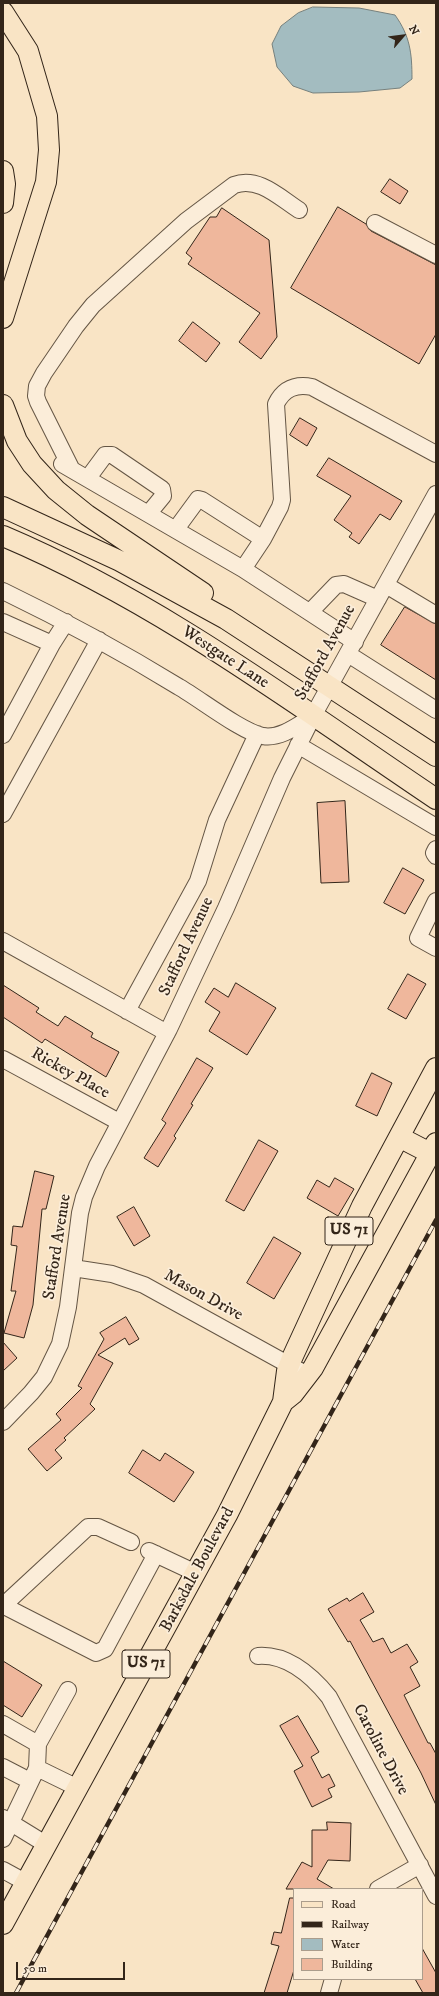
<!DOCTYPE html>
<html>
<head>
<meta charset="utf-8">
<style>
	body { margin:0 }
	#map { position:relative; width:439px; height:1996px; overflow:hidden; background:#f9e4c5; font-family:"IM FELL DW Pica",serif }
	canvas { display:block }
	.frame { position:absolute; inset:0; border:4px solid #332519; pointer-events:none }
	.legend { position:absolute; left:293px; top:1888px; width:130px; height:92px; box-sizing:border-box; background:#fbedd9; border:1px solid #ab9d8c; margin:0; padding:5px 7px; list-style:none; font-size:12px; color:#332519 }
	.legend li { display:flex; align-items:center; gap:8px; height:20px }
	.legend b { width:20px; border:1px solid #ab9d8c }
	.north { position:absolute; left:383px; top:16px; width:40px; height:40px; -webkit-text-stroke:3px #fbedd9; paint-order:stroke; rotate:62deg; font-size:11px; font-weight:700; line-height:16px; text-align:center; color:#332519 }
	.north::after { content:''; display:block; margin:auto; width:14px; height:18px; background:#332519; clip-path:polygon(50% 0,100% 100%,50% 72%,0 100%) }
	.scale { position:absolute; left:16px; top:1962px; width:109px; height:18px; box-sizing:border-box; border:2px solid #332519; border-top:0; padding-left:5px; font-size:12px; line-height:14px; white-space:nowrap; color:#332519; -webkit-text-stroke:3px #fbedd9; paint-order:stroke }
</style>
</head>
<body>
<div id="map">
<canvas width="439" height="1996"></canvas>
<div class="frame"></div>
<ul class="legend">
<li><b style="height:5px;background:#f9e4c5"></b>Road</li>
<li><b style="height:5px;background:#332519"></b>Railway</li>
<li><b style="height:11px;background:#a3bcc0"></b>Water</li>
<li><b style="height:11px;background:#efb79c"></b>Building</li>
</ul>
<div class="north">N</div>
<div class="scale">50 m</div>
</div>
<script>
const context = document.querySelector('canvas').getContext('2d');
context.lineJoin = 'round';
function paint(path, color) {
  context.fillStyle = color;
  context.fill(path, 'evenodd');
}
function strokePath(path, color, width, dash) {
  context.strokeStyle = color;
  context.lineWidth = width;
  context.lineCap = dash ? 'butt' : 'round';
  context.setLineDash(dash || []);
  context.stroke(path);
}
function label(font, color, halo, rows, align = 'center') {
  context.font = font + ' "IM FELL DW Pica",serif';
  context.lineWidth = 3.5;
  context.setLineDash([]);
  context.textBaseline = 'middle';
  context.strokeStyle = halo;
  context.fillStyle = color;
  for (const [text, x, y, turn = 0] of rows) {
    context.save();
    context.translate(x, y);
    context.rotate((+turn || 0) * Math.PI / 180);
    context.textAlign = isNaN(turn) ? turn : align;
    if (halo) context.strokeText(text, 0, 0);
    context.fillText(text, 0, 0);
    context.restore();
  }
}
const water = new Path2D(`
	M313,7L359,8L395,15C410,36 412,53 412,79L400,88L359,92L313,93L293,86L277,67L272,44L281,26L298,13Z`);
paint(water, '#a3bcc0');
strokePath(water, '#76807d', 1);
const building = new Path2D(`
	M390,179L408,191L400,204L381,192Z
	M338,207L366,224L371,231L436,265V334L419,364L291,288Z
	M222,208L269,240L277,337L261,359L239,342L260,313L188,264L192,258L186,253L210,217H216Z
	M193,322L220,343L206,362L179,341Z
	M300,418L317,428L307,446L290,435Z
	M329,458L402,501L390,520L380,514L359,544L349,537L352,533L334,520L351,496L317,476Z
	M405,607L436,624V680L381,645Z
	M345,801L349,882L321,883L317,803Z
	M403,868L424,880L405,914L384,903Z
	M408,974L426,984L406,1019L388,1009Z
	M236,983L276,1008L247,1055L209,1031L220,1012L205,1002L214,988L228,997Z
	M3,985L39,1008L36,1012L58,1026L65,1016L93,1033L91,1037L119,1052L106,1077L45,1039L42,1043L3,1017Z
	M197,1058L213,1068L191,1104L193,1105L174,1136L176,1138L158,1167L144,1158L166,1123L162,1120Z
	M372,1073L392,1083L377,1116L356,1106Z
	M259,1140L278,1151L244,1211L226,1201Z
	M35,1171L54,1176L46,1209H42L33,1305L24,1338L4,1333L16,1291H11L17,1246L11,1245L13,1226L22,1227Z
	M335,1178L354,1189L338,1216L307,1198L317,1180L329,1187Z
	M134,1207L150,1236L134,1246L117,1217Z
	M274,1237L301,1253L274,1299L247,1283Z
	M126,1317L139,1339L129,1345L125,1338L98,1355L113,1363L90,1404L95,1409L64,1438L66,1440L55,1450L62,1458L47,1471L28,1449L61,1420L56,1414L82,1388L78,1386L104,1339L100,1333Z
	M3,1342L17,1358L3,1371Z
	M143,1450L160,1461L165,1453L194,1472L174,1502L129,1473Z
	M363,1593L374,1612L360,1620L373,1642L383,1638L391,1653L407,1644L418,1662L410,1667L420,1686L404,1695L428,1743H430L436,1754V1805L421,1773L350,1641L348,1642L328,1609L347,1598L349,1601Z
	M3,1661L42,1685L22,1717L3,1705Z
	M298,1716L319,1752L311,1757L322,1778L329,1774L335,1786L328,1789L332,1797L312,1807L294,1771L303,1766L280,1726Z
	M327,1822L351,1823L350,1861L328,1860L317,1879L334,1889H286L302,1862L312,1867V1830H327Z
	M290,1898H294V1970L287,1993H264L279,1946L271,1944L274,1932L281,1933Z
	M422,1948L436,1973V1993H423L415,1979H422Z`);
paint(building, '#efb79c');
strokePath(building, '#332519', 1);
const minor = new Path2D(`
	M375,223L436,255
	M62,464L243,569L355,642
	M71,468L38,402L36,396L37,386L44,373L76,326L93,305L186,221L234,185C258,176 279,197 299,210
	M88,478L105,455H112L162,489L163,496L149,513
	M176,529L198,499L202,500L263,539L243,569
	M263,539L280,507L282,500L276,404C284,388 296,384 312,387L436,454
	M386,585L436,615
	M3,591C63,620 122,652 179,687C200,699 242,732 263,736C281,739 298,725 313,716
	M310,612L336,585L344,584L378,599
	M3,622L52,644L66,622
	M348,654L436,710
	M3,735L52,644
	M298,745L436,827
	M3,814L99,640
	M436,849L434,853L436,856
	M436,901L418,938L436,948
	M3,941L167,1033
	M127,1011L198,881L217,820L257,734
	M3,1059L119,1122
	M73,1268L112,1274L144,1285L300,1371
	M3,1422L31,1393L44,1377L60,1344L68,1307L80,1213L84,1197L97,1166L169,1029L226,908L282,778L313,716L436,494
	M131,1542L98,1527H88L6,1603L8,1608L96,1653L105,1649L156,1554
	M149,1551L196,1573
	M258,1656C287,1654 312,1676 329,1697L436,1896
	M3,1724L38,1744
	M3,1767L30,1781
	M37,1768L78,1788
	M3,1818L47,1845
	M3,1839L37,1768L38,1744L68,1690
	M3,1870L25,1882
	M378,1889L420,1865
	M329,1993L333,1979`);
const major = new Path2D(`
	M3,12L28,51L47,116L49,150L46,182L3,318
	M3,171L5,184L3,203
	M3,405L17,441L32,464L56,490L87,515L203,593
	M3,507L120,561L226,619L436,756
	M3,536C159,602 296,705 436,799
	M399,1137L430,1153
	M283,1402L293,1394L313,1368L436,1143
	M3,1924L227,1515L283,1402L287,1371L292,1358L362,1206L436,1068`);
strokePath(minor, '#645544', 18);
strokePath(major, '#332519', 22);
strokePath(minor, '#fbedd9', 16);
strokePath(major, '#f9e4c5', 20);
const rail = new Path2D(`
	M16,1993L436,1220`);
strokePath(rail, '#332519', 4.5);
strokePath(rail, '#fbedd9', 3, [9]);
for (const [x, y, w] of [
	[349,1231,48],
	[146,1664,48]
]) {
  const box = new Path2D();
  box.roundRect(x - w / 2, y - 14, w, 28, 3);
  context.fillStyle = '#fbedd9';
  context.fill(box);
  strokePath(box, '#332519', 1);
}
label('bold 16px', '#332519', null, [
	["US 71",349,1231],
	["US 71",146,1664]
]);
label('17px', '#332519', '#fbedd9', [
	["Stafford Avenue",326,653,-61],
	["Westgate Lane",225,658,33],
	["Stafford Avenue",187,947,-65],
	["Rickey Place",70,1074,29],
	["Stafford Avenue",58,1247,-81],
	["Mason Drive",203,1296,29],
	["Barksdale Boulevard",198,1570,-62],
	["Caroline Drive",380,1750,62]
]);
</script>
</body>
</html>
